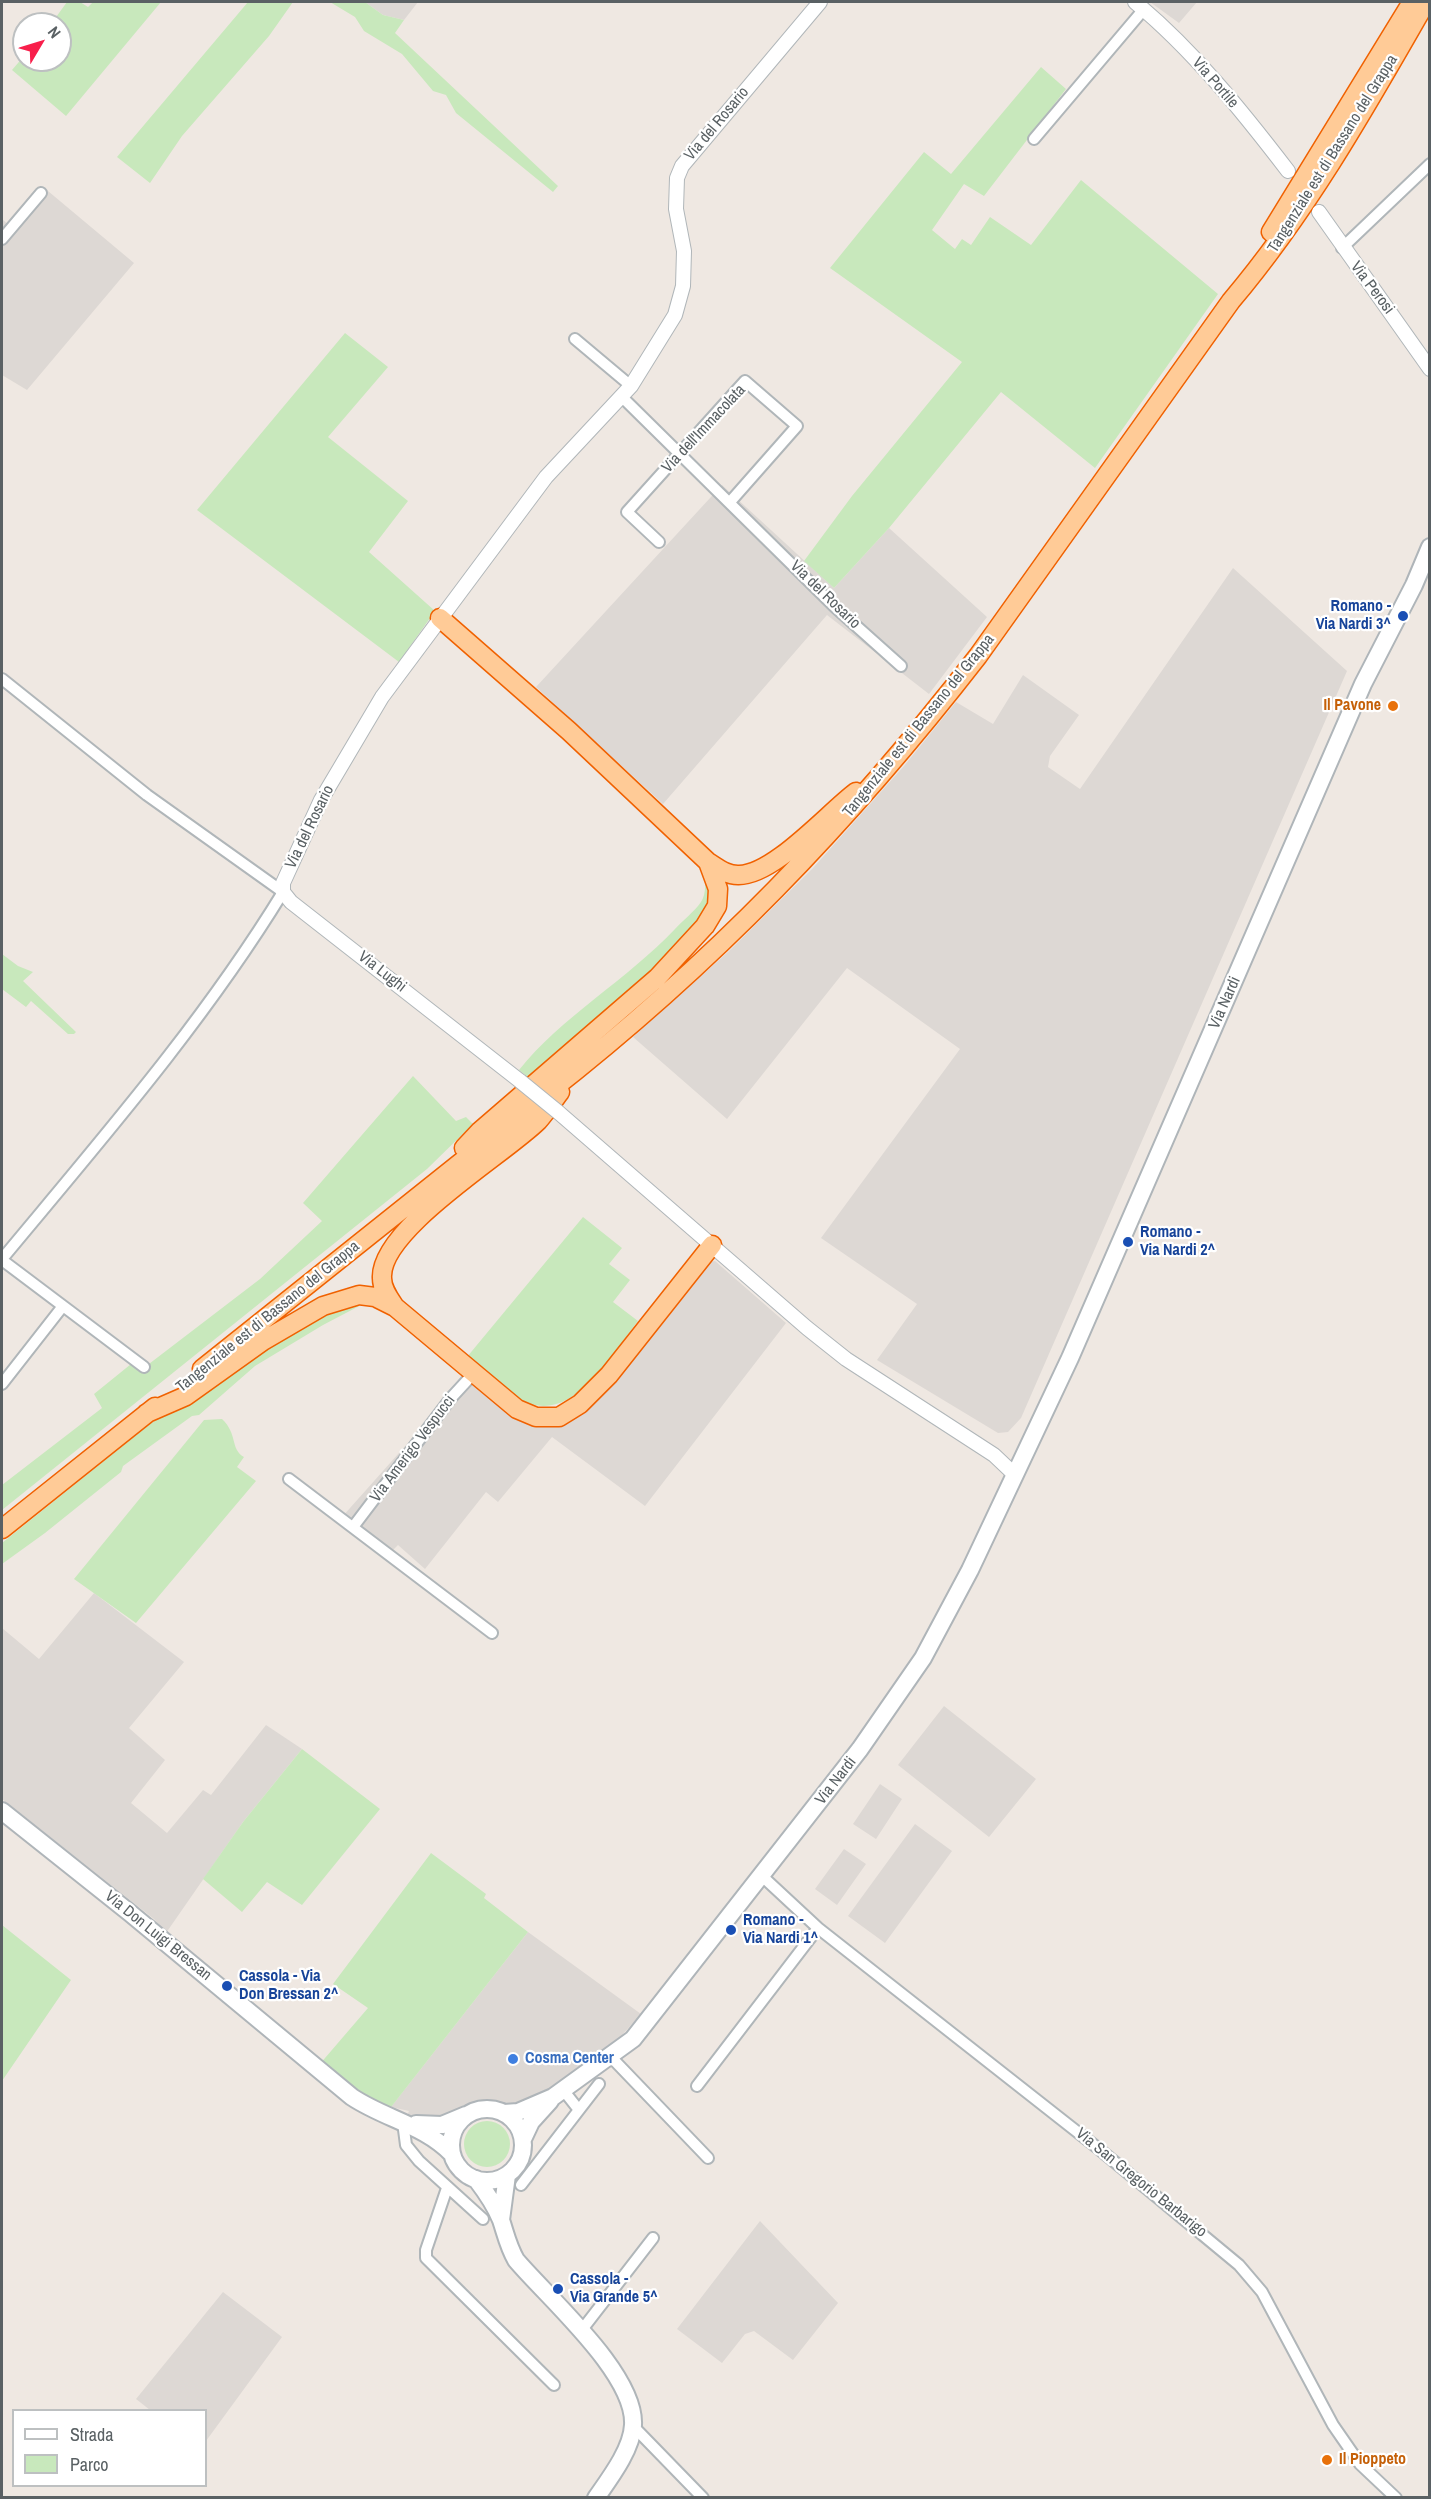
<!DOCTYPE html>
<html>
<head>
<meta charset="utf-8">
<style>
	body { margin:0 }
	#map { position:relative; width:1431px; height:2499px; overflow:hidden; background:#efe8e2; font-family:"Archivo Narrow",sans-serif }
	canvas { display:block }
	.frame { position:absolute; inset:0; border:3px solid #5a6164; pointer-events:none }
	.legend { position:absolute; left:12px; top:2409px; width:195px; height:78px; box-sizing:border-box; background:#fff; border:2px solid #bdc0c1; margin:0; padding:8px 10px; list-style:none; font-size:18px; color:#5a6164 }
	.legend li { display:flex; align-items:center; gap:12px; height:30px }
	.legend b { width:30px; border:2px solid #bdc0c1 }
	.north { position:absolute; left:12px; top:12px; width:60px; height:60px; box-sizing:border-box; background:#fff; border:2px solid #bdc0c1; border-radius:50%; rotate:52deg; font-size:16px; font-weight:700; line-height:24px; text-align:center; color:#5a6164 }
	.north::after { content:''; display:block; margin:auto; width:21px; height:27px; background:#f81f4b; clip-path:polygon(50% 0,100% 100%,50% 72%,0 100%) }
</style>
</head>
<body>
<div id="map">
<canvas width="1431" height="2499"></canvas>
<div class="frame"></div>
<ul class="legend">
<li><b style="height:8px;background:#fff"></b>Strada</li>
<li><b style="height:16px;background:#c8e8bc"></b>Parco</li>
</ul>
<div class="north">N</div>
</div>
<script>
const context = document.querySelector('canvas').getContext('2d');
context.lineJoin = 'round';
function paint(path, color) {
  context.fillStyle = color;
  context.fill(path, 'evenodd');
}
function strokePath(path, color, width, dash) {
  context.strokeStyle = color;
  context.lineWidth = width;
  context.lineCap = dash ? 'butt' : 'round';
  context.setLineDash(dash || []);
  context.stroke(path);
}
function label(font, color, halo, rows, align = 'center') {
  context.font = font + ' "Archivo Narrow",sans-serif';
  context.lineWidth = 4.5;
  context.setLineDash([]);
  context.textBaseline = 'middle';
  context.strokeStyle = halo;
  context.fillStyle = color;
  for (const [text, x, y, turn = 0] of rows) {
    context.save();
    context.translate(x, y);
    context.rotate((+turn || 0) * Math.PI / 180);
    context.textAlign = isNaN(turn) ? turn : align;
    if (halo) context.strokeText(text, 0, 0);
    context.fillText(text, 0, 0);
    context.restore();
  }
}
paint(new Path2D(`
	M365,2H418L404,20L383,15Z
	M1150,2H1197L1179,23Z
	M42,186L134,263L27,390L2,375V219L9,225Z
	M722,485L834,588L889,528L987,617L929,694L827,615L663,804L536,687Z
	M1233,568L1347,671L1021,1418L1008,1432L998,1433L877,1360L917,1304L821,1238L960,1049L847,968L727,1119L633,1037L728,952L813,868L904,766L956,702L993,724L1023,675L1079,715L1050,756L1048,767L1080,789Z
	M715,1261L786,1323L645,1506L552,1437L498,1502L486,1492L425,1569L398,1545L391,1552L342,1517L415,1435L466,1370L501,1400L558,1418L709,1262Z
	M94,1593L184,1662L129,1728L165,1760L131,1803L167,1833L203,1790L211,1795L266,1725L302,1749L243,1822L166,1933L154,1919L2,1799V1628L39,1659Z
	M944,1706L1036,1779L989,1837L898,1765Z
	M880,1784L902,1799L876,1839L853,1824Z
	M915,1824L952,1851L885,1943L848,1916Z
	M844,1849L866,1864L837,1905L815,1889Z
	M528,1932L641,2014L613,2045L551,2089L515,2105L483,2102L468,2104L439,2118L422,2119L407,2116L409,2111L391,2107Z
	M760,2221L838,2303L793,2360L754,2331L745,2334L722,2363L677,2329Z
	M223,2292L282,2337L206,2441V2410H150L136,2399Z`), '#ddd8d4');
paint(new Path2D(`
	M67,2H80L88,7L93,2H161L66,116L12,70L24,56V60H60V24H51Z
	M248,2H293L269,36L182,136L150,183L117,157Z
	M330,2H365L383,15L404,20L395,33L558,186L553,192L456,113L446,95L433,91L402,54L364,31L355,17Z
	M1041,67L1066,89L984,196L964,184L932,230L955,249L962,239L971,245L990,217L1031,245L1081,180L1218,294L1095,468L1001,392L889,528L834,588L804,561L852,496L962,362L830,268L924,152L951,174Z
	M345,333L388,367L328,437L408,501L369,552L435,611L399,662L197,510Z
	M711,870L707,912L656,971L530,1079L519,1070C560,1018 628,979 675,929C683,920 694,912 701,902C707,893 705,881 704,871Z
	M2,954L18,966L33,972L23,981L76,1032L74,1034H68L31,1001L26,1007L2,989Z
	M413,1076L456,1121L466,1117L473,1124L427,1169L2,1510V1485L102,1408L94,1394L136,1360L145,1367L260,1279L322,1221L303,1203Z
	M583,1217L622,1248L609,1264L630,1280L613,1302L638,1321C611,1355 572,1427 521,1400C501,1390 484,1371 467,1357Z
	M343,1300L365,1303L323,1325L255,1366L199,1415L192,1416L123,1466L121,1472L45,1533L2,1564V1543L150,1424Z
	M222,1419C238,1434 230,1449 244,1457L237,1467L256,1481L136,1623L74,1579L204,1420Z
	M302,1749L380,1809L302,1905L267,1882L242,1912L203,1879L243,1822Z
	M431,1853L486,1894L484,1898L528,1932L388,2111L371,2104L319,2065L368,2008L333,1984Z
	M2,1925L71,1980L2,2081Z
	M464 2144a23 23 0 1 1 46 0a23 23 0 1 1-46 0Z`), '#c8e8bc');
const minor = new Path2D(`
	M1034,139L1144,9
	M2,239L41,193
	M1342,248L1430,164
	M575,339L631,386
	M622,397L835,607L901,666
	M659,542L627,512L745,381L797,426L730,502
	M2,679L147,795L283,892C203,1023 100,1141 2,1259
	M2,1260L144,1367
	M2,1384L63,1306
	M289,1479L492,1633
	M353,1527L451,1398L474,1373
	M762,1876L818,1928L1099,2149L1239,2265L1262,2292L1333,2425L1360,2464L1396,2498
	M611,2057L708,2158
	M697,2086L818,1928
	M564,2091L579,2110
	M403,2122L406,2145L419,2161L483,2219
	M521,2185L599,2084
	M447,2188L426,2250V2258L554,2385
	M581,2331L653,2238
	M633,2426L703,2498`);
const tertiary = new Path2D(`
	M1135,2C1193,50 1242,111 1288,171
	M1319,212L1430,369
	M520,1081L291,902L283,892V883L321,800L382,697L546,477L631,386L675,315L683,286L684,251L676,209L677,178L682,166L820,2
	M558,1112L807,1328L846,1359L994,1455L1014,1474`);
const secondary = new Path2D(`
	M2,1811L130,1913L352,2097C385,2119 424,2125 452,2154
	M451 2145a36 36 0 1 1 72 0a36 36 0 1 1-72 0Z
	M504,2113L518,2112L553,2097L633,2039L860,1749L923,1658L970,1570L1070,1358L1363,684L1414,585L1430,547
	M416,2124L442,2125L466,2115
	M523,2139L531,2122L550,2101
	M476,2179C486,2192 495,2205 501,2220C506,2235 508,2246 516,2260C548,2298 636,2374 633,2425C632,2449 610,2478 596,2498
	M501,2220L507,2175`);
const trunk = new Path2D(`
	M1271,232L1412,2
	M440,618L569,731L708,862C718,868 726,875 738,875C773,876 828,813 856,792
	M545,1095C712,965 849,822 978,656L1231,301C1308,210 1367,105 1426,2
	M464,1148L480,1131L657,978L705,926L717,906L718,889L708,862
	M395,1307C389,1298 382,1289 382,1278C379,1229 505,1154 538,1121C546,1112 553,1101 560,1092
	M202,1369L534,1104
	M147,1413L186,1396L263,1341L323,1306L359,1295L375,1297L395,1307L517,1409L536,1417H559L580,1404L609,1375L712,1245
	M2,1529L155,1407`);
strokePath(minor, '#b0b6b9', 14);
strokePath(tertiary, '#b0b6b9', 16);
strokePath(secondary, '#afb5b9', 20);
strokePath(trunk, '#f06100', 21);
strokePath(minor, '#fff', 10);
strokePath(tertiary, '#fff', 14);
strokePath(secondary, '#fff', 16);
strokePath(trunk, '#ffcb97', 18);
const tertiaryBridge = new Path2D(`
	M520,1081L558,1112`);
strokePath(tertiaryBridge, '#b0b6b9', 16, []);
strokePath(tertiaryBridge, '#fff', 14);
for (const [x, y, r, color] of [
	[1403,616,6,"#1a4fb4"],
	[1393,706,6,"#e8710a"],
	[1128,1242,6,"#1a4fb4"],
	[731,1930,6,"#1a4fb4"],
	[227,1986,6,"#1a4fb4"],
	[513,2059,6,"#3f7fe0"],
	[558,2289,6,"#1a4fb4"],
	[1327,2460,6,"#e8710a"]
]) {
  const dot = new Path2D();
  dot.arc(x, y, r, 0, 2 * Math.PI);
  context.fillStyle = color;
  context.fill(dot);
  strokePath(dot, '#fff', 2);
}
label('16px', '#5a6164', '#fff', [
	["Via Portile",1215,83,49],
	["Via del Rosario",717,124,-50],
	["Tangenziale est di Bassano del Grappa",1333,154,-58],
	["Via Perosi",1372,288,53],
	["Via dell'Immacolata",704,429,-47],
	["Via del Rosario",825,595,44],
	["Tangenziale est di Bassano del Grappa",919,726,-51],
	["Via del Rosario",310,827,-64],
	["Via Lughi",382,972,38],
	["Via Nardi",1225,1003,-66],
	["Tangenziale est di Bassano del Grappa",268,1317,-39],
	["Via Amerigo Vespucci",413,1449,-53],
	["Via Nardi",836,1781,-52],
	["Via Don Luigi Bressan",158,1936,39],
	["Via San Gregorio Barbarigo",1141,2183,39]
]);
label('bold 16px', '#164399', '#fff', [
	["Romano -",1391,607,"right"],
	["Via Nardi 3^",1391,625,"right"],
	["Romano -",1140,1233],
	["Via Nardi 2^",1140,1251],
	["Romano -",743,1921],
	["Via Nardi 1^",743,1939],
	["Cassola - Via",239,1977],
	["Don Bressan 2^",239,1995],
	["Cassola -",570,2280],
	["Via Grande 5^",570,2298]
], 'left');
label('bold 16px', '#c56008', '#fff', [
	["Il Pavone",1381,706],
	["Il Pioppeto",1339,2460,"left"]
], 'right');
label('bold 16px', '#366cbe', '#fff', [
	["Cosma Center",525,2059]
], 'left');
</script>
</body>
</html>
